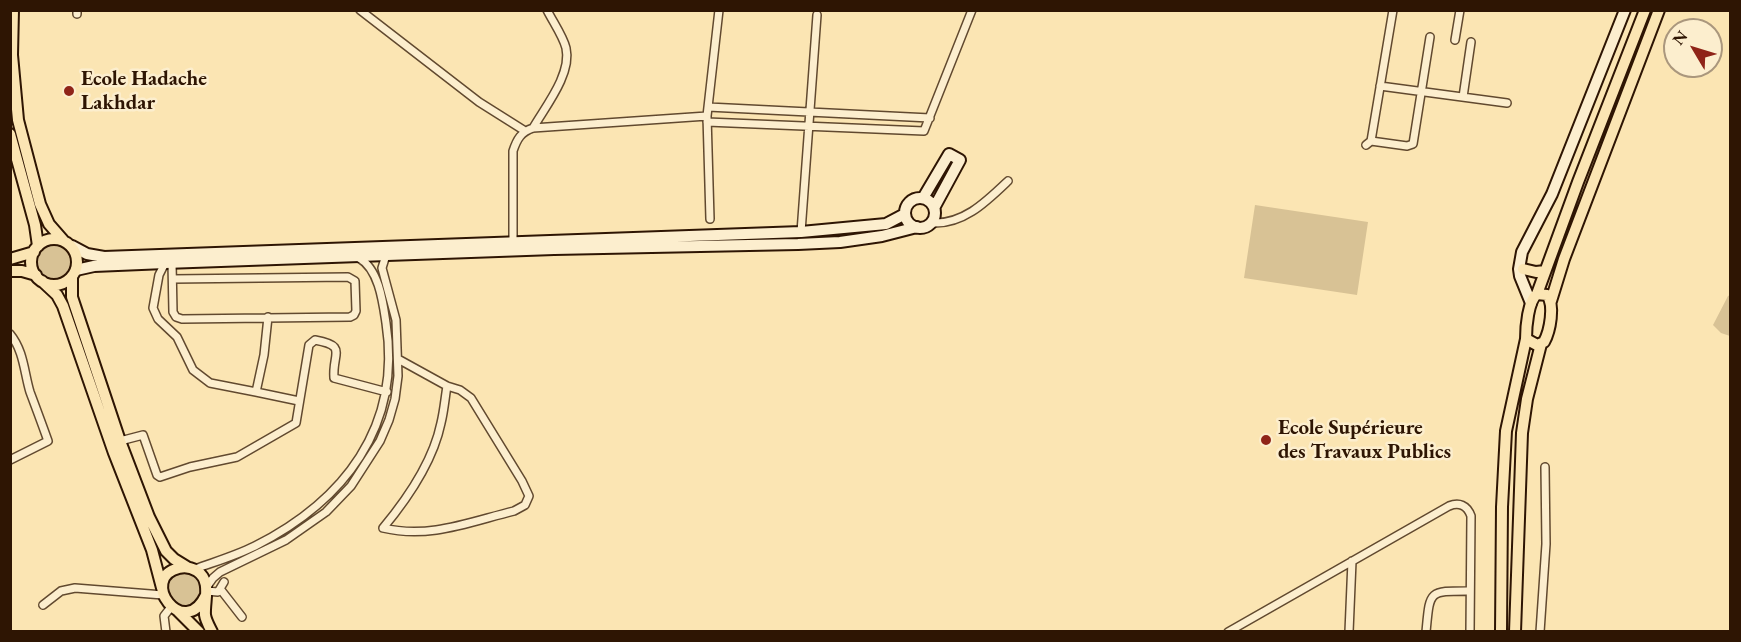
<!DOCTYPE html>
<html>
<head>
<meta charset="utf-8">
<style>
	body { margin:0 }
	#map { position:relative; width:1741px; height:642px; overflow:hidden; background:#fbe5b3; font-family:"EB Garamond",serif }
	canvas { display:block }
	.frame { position:absolute; inset:0; border:12px solid #2e1503; pointer-events:none }
	.north { position:absolute; left:1663px; top:18px; width:60px; height:60px; box-sizing:border-box; background:#fceece; border:2px solid #aa977d; border-radius:50%; rotate:308deg; font-size:16px; font-weight:700; line-height:24px; text-align:center; color:#2e1503 }
	.north::after { content:''; display:block; margin:auto; width:21px; height:27px; background:#8f2418; clip-path:polygon(50% 0,100% 100%,50% 72%,0 100%) }
</style>
</head>
<body>
<div id="map">
<canvas width="1741" height="642"></canvas>
<div class="frame"></div>
<div class="north">N</div>
</div>
<script>
const context = document.querySelector('canvas').getContext('2d');
context.lineJoin = 'round';
function paint(path, color) {
  context.fillStyle = color;
  context.fill(path, 'evenodd');
}
function strokePath(path, color, width, dash) {
  context.strokeStyle = color;
  context.lineWidth = width;
  context.lineCap = dash ? 'butt' : 'round';
  context.setLineDash(dash || []);
  context.stroke(path);
}
function label(font, color, halo, rows, align = 'center') {
  context.font = font + ' "EB Garamond",serif';
  context.lineWidth = 5;
  context.setLineDash([]);
  context.textBaseline = 'middle';
  context.strokeStyle = halo;
  context.fillStyle = color;
  for (const [text, x, y, turn = 0] of rows) {
    context.save();
    context.translate(x, y);
    context.rotate((+turn || 0) * Math.PI / 180);
    context.textAlign = isNaN(turn) ? turn : align;
    if (halo) context.strokeText(text, 0, 0);
    context.fillText(text, 0, 0);
    context.restore();
  }
}
paint(new Path2D(`
	M1255,205L1368,222L1357,295L1244,278Z
	M37 262a18 18 0 1 1 36 0a18 18 0 1 1-36 0Z
	M1730,295V336L1721,333L1713,325L1728,296Z
	M167 589a17 17 0 1 1 34 0a17 17 0 1 1-34 0Z`), '#d8c295');
const street = new Path2D(`
	M360,10L479,102L525,131
	M77,14V10
	M1455,40L1460,10
	M1380,86L1507,103
	M1463,97L1471,42
	M708,107L930,118
	M707,122L924,131L972,10
	M533,128C545,107 572,74 566,48C563,36 553,22 547,10
	M1371,141L1407,146L1413,144L1430,37
	M1366,145L1371,141L1393,10
	M710,219L707,116L719,10
	M931,223C963,225 986,202 1008,181
	M801,232L817,15
	M513,242V151C517,139 521,132 533,128L707,116
	M165,263L159,275L153,308L158,319L177,337L193,370L210,383L256,392
	M172,263L173,312L176,317L182,319L350,317L354,315L356,311L355,281L348,277L173,279
	M268,317L264,355L256,392L299,401
	M10,334C24,351 24,372 30,392C36,408 42,424 48,441L10,460
	M398,359L447,386L460,390L471,398L522,481L529,496L525,505L514,511C469,522 430,539 383,528C408,498 433,462 441,423C444,411 445,398 447,386
	M120,441L143,435L157,475L160,477L190,467L237,457L296,423L309,345L315,340C348,346 332,353 334,378L387,392
	M195,569C214,562 235,556 255,546C344,501 402,427 386,323C383,303 379,269 359,258
	M206,588L213,578L220,572L286,540L326,512L351,486L380,441L389,420L395,399L398,376L396,320L382,268L386,255
	M221,590L242,617
	M206,591L218,592L224,582
	M43,605L61,591L75,588L163,595
	M166,632L164,616L171,607
	M1228,632L1449,506C1459,502 1467,505 1471,516L1470,632
	M1349,632L1352,561
	M1426,632C1430,590 1428,591 1470,591
	M1540,632L1546,544L1545,467`);
const secondary = new Path2D(`
	M923,198L949,154L960,160L934,208
	M905 213a15 15 0 1 1 30 0a15 15 0 1 1-30 0Z
	M72,246L87,254L104,257L801,232L886,224L905,214
	M76,270L94,266L165,263L554,249L798,244L840,242L882,236L917,227
	M1531,303L1520,276L1519,269L1522,252L1552,194L1625,10`);
const primary = new Path2D(`
	M13,10L12,55L18,120L40,204L49,224L63,240
	M10,134L35,225L38,246
	M31 262a23 23 0 1 1 46 0a23 23 0 1 1-46 0Z
	M10,259L34,252
	M1523,269L1536,272L1545,271
	M10,271H22L36,275
	M72,276V297L120,441L149,517L166,551L174,559L187,567
	M42,281L57,295L63,306L114,453L152,550L162,588
	M1537,294L1578,182L1645,10
	M1537,294L1547,295C1555,305 1550,331 1544,342L1537,345L1526,339C1526,327 1528,301 1537,294Z
	M1551,301L1564,259L1659,10
	M206,595C184,642 137,578 179,568C186,566 192,568 197,571C212,581 204,600 205,615C206,621 209,626 212,632
	M177,610L199,632
	M1501,632L1502,507L1506,431L1526,339
	M1515,632L1522,433L1527,399L1541,344`);
strokePath(street, '#61492f', 10);
strokePath(secondary, '#2e1503', 14);
strokePath(primary, '#2e1503', 14);
strokePath(street, '#fceece', 7);
strokePath(secondary, '#fceece', 10);
strokePath(primary, '#fbe5b3', 10);
for (const [x, y, r, color] of [
	[69,91,6,"#8f2418"],
	[1266,440,6,"#8f2418"]
]) {
  const dot = new Path2D();
  dot.arc(x, y, r, 0, 2 * Math.PI);
  context.fillStyle = color;
  context.fill(dot);
  strokePath(dot, '#fceece', 2);
}
label('bold 21px', '#2e1503', '#fceece', [
	["Ecole Hadache",81,79],
	["Lakhdar",81,103],
	["Ecole Supérieure",1278,428],
	["des Travaux Publics",1278,452]
], 'left');
</script>
</body>
</html>
